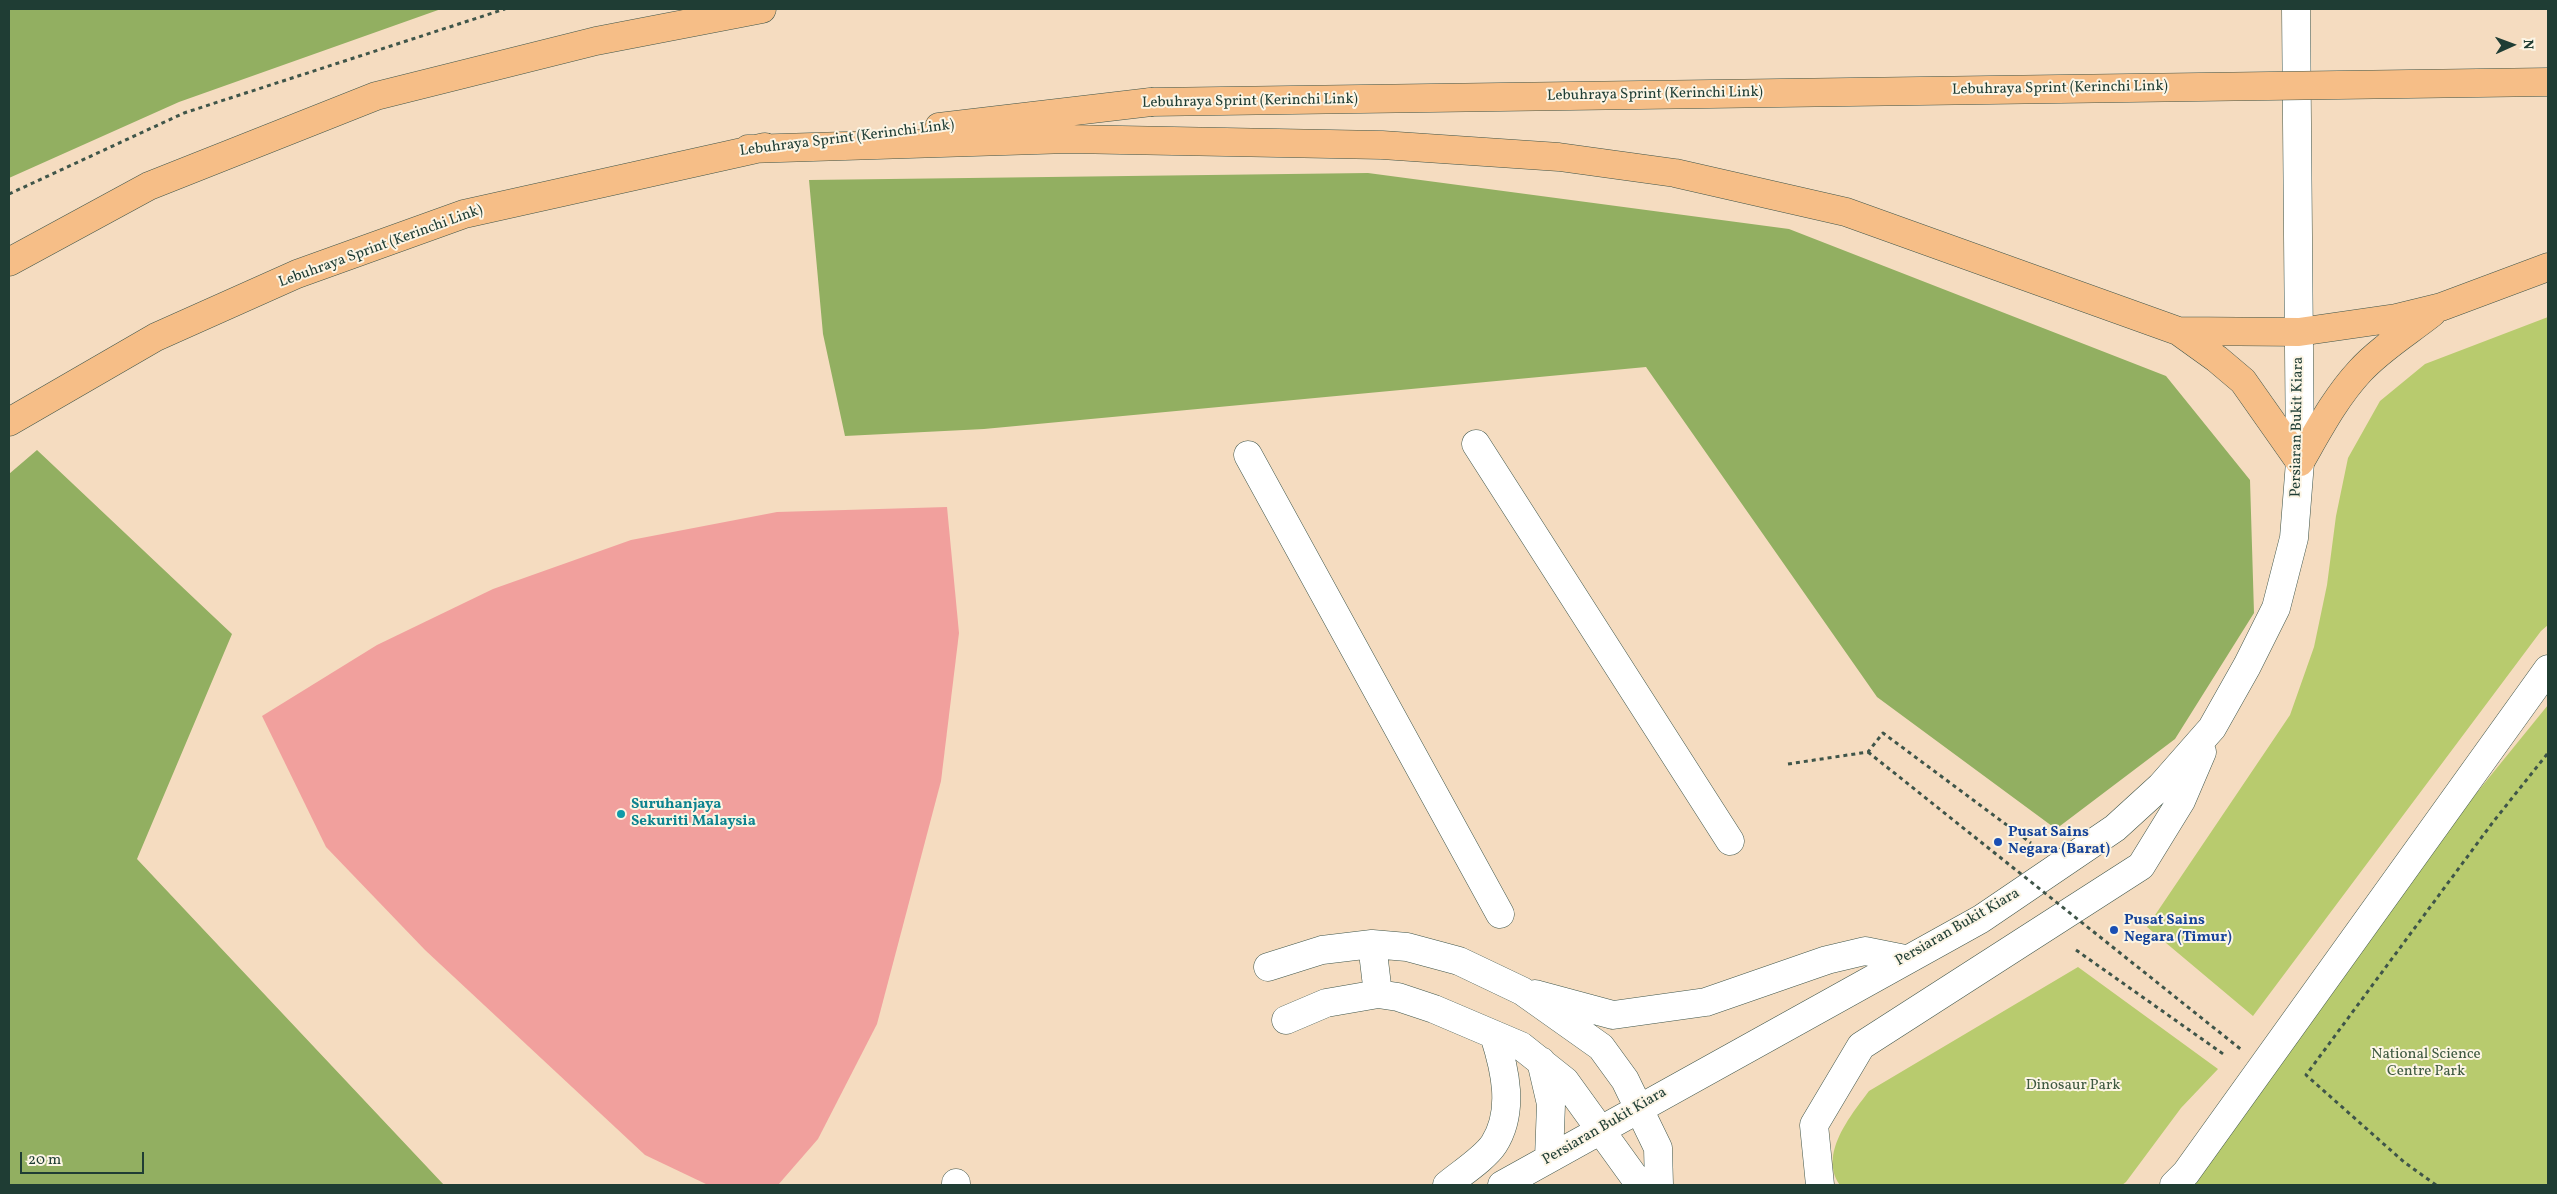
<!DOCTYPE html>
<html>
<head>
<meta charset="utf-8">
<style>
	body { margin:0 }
	#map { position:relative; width:2557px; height:1194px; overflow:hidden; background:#f5dcc0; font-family:Vollkorn,serif }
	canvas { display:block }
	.frame { position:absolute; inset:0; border:10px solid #1f3d34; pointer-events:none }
	.north { position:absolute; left:2487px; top:20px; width:50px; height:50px; -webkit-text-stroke:4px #fcf5e5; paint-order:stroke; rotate:88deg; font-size:14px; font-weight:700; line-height:20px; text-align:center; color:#1f3d34 }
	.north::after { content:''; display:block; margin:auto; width:18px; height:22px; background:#1f3d34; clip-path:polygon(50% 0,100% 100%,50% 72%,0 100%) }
	.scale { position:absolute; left:20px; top:1152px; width:124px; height:22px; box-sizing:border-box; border:2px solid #1f3d34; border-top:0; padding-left:6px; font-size:15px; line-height:18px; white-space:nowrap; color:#1f3d34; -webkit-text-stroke:4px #fcf5e5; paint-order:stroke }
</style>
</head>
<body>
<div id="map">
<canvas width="2557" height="1194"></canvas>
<div class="frame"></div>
<div class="north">N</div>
<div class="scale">20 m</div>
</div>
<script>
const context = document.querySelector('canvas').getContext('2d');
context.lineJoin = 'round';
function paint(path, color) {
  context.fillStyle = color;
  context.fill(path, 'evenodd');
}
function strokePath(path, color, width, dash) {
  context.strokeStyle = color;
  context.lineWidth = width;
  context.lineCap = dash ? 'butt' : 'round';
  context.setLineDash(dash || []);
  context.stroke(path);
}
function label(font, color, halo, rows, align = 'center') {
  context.font = font + ' Vollkorn,serif';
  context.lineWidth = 4;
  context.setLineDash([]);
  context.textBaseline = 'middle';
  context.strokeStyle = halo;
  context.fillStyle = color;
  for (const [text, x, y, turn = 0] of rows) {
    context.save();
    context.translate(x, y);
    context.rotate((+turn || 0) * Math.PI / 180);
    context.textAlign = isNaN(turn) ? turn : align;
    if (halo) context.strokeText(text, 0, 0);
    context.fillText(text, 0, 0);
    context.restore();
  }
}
paint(new Path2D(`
	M2548,317V625L2541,631L2253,1016L2147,927L2290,715L2314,647L2327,585L2336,516L2348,458L2380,401L2425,364Z
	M2548,705V1185H2186L2470,801Z
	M2078,967L2218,1069L2181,1108L2126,1182L2122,1185H1840C1818,1155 1851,1115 1869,1091Z`), '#b8cb6e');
paint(new Path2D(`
	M9,9H441L179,102L9,178Z
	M1368,173L1789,229L2166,376L2250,480L2254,613L2175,739L2056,829L1877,697L1646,367L984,429L845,436L823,334L809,180Z
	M37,450L232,634L137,859L444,1185H9V474Z`), '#92af61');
paint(new Path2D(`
	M947,507L959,633L941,781L877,1024L818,1139L778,1185H708L645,1155L425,950L326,847L262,716L377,645L493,589L631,540L777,512Z`), '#f1a09d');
const minor = new Path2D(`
	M1476,444L1730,841
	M1248,455L1500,914
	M1372,944L1378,994
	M1268,967L1322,950L1372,944L1407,947L1459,961L1522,991L1601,1047L1625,1080L1658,1148L1659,1185
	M1535,994L1613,1015L1706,1002L1827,960L1865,951L1905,959
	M1286,1020L1326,1003L1378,994L1398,997L1434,1009L1521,1046L1565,1081L1635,1178L1645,1185
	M1541,1061L1551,1104L1549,1158
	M956,1185V1183
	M1447,1185C1460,1174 1485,1158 1494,1144C1515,1111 1505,1069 1494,1035
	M1502,1185L1981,919L2115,828L2161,786L2212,728L2247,666L2276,608L2294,538L2300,462L2296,9
	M1820,1185L1814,1125L1861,1046L2141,866L2181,801L2202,752
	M2174,1185L2186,1173L2548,669`);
const highway = new Path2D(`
	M939,127L1151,102
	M748,149L1069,139L1382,145L1559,157L1675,173L1846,212L2178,331L2299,332L2396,318L2441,307L2548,267
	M9,262L149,186L376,96L596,41L762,9
	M2178,331L2217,359L2243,381L2300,462C2318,431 2335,398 2360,371C2380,349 2408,332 2432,313
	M9,422L156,337L297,274L464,214L765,147`);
strokePath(minor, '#3f5549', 29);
strokePath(highway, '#3f5549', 29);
strokePath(new Path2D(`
	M9,194L184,113L505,9
	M1788,764L1868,752L1883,733L2031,843
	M2076,950L2226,1056
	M2436,1185L2404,1162L2306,1075L2493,822L2548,753`), '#3f5549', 3, [4, 4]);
strokePath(minor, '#fff', 28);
strokePath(highway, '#f6be87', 28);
const highwayBridge = new Path2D(`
	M1151,102L2548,82`);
strokePath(highwayBridge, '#3f5549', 29, []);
strokePath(new Path2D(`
	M1868,752L2243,1051`), '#3f5549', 3, [4, 4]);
strokePath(highwayBridge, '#f6be87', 28);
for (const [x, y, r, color] of [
	[621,814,5,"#0f9aa8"],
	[1998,842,5,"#1a4fb4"],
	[2114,930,5,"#1a4fb4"]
]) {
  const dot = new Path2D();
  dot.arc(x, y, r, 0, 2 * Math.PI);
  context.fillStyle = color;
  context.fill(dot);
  strokePath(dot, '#fcf5e5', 2);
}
label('15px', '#1f3d34', '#fcf5e5', [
	["Lebuhraya Sprint (Kerinchi Link)",2060,89,-1],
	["Lebuhraya Sprint (Kerinchi Link)",1655,95,-1],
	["Lebuhraya Sprint (Kerinchi Link)",1250,102,-1],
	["Lebuhraya Sprint (Kerinchi Link)",847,139,-7],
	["Lebuhraya Sprint (Kerinchi Link)",381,247,-20],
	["Persiaran Bukit Kiara",2298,427,-89],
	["Persiaran Bukit Kiara",1958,928,-30],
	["Persiaran Bukit Kiara",1605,1127,-30]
]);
label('bold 15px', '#0d838f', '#fcf5e5', [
	["Suruhanjaya",631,805],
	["Sekuriti Malaysia",631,822]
], 'left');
label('bold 15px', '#164399', '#fcf5e5', [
	["Pusat Sains",2008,833],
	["Negara (Barat)",2008,850],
	["Pusat Sains",2124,921],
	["Negara (Timur)",2124,938]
], 'left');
label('15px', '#3e5940', '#fcf5e5', [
	["National Science",2426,1055],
	["Centre Park",2426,1072],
	["Dinosaur Park",2073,1086]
]);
</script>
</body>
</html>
